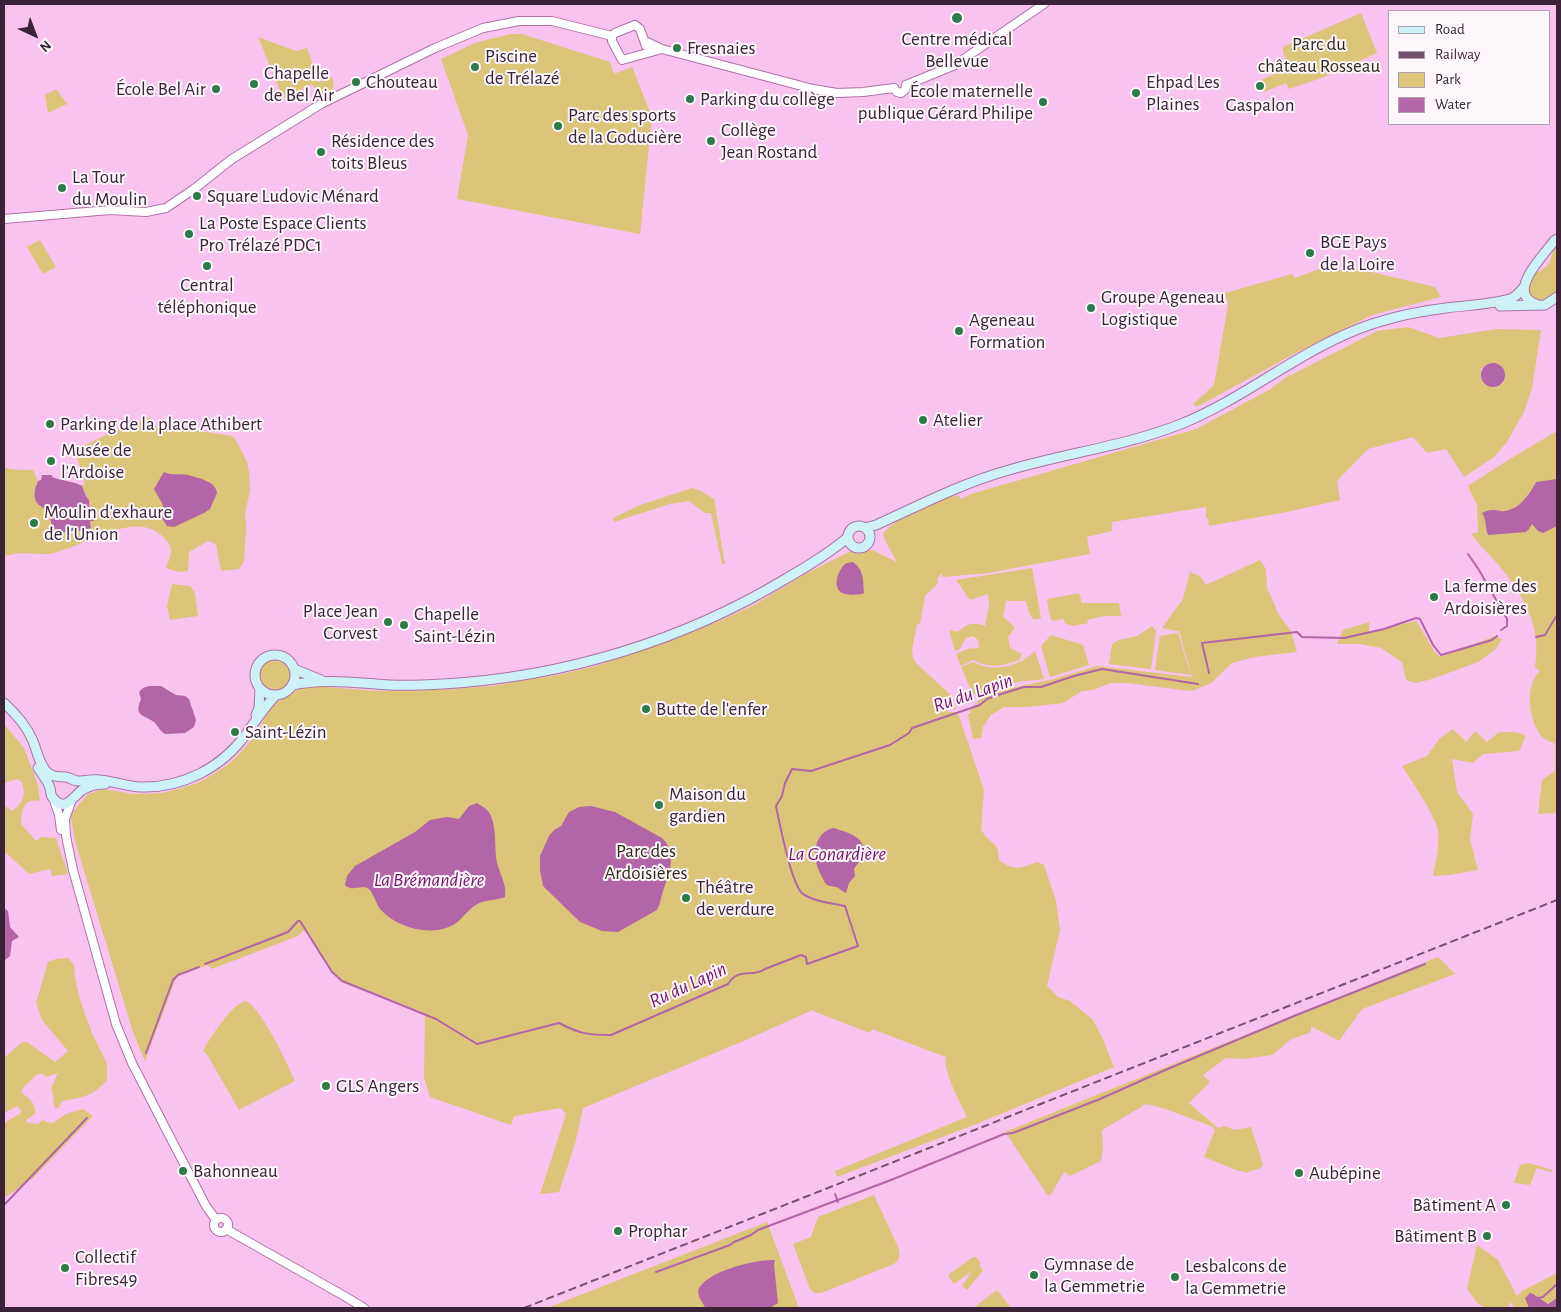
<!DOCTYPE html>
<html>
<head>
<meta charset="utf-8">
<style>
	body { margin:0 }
	#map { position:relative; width:1561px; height:1312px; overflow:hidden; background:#f9c3f0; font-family:"Alegreya Sans",sans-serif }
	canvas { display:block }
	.frame { position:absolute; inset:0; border:5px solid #3b2237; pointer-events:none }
	.legend { position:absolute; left:1388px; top:10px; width:162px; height:115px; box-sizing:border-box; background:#fdf6fb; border:1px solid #afa1ad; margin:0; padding:6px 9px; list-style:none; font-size:15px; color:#3b2237 }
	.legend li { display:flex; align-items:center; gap:10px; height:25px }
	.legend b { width:25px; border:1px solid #afa1ad }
	.north { position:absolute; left:10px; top:10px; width:50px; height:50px; -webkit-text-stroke:4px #fdf6fb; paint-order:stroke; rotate:137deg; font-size:14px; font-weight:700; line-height:20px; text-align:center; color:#3b2237 }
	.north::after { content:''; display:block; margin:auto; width:18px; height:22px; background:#3b2237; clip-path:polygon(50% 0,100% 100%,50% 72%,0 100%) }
</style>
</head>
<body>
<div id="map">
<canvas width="1561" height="1312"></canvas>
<div class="frame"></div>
<ul class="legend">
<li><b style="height:6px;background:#ccf2f8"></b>Road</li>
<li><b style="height:6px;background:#74526e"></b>Railway</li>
<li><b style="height:14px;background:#dcc478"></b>Park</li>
<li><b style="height:14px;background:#b265a7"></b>Water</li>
</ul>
<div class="north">N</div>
</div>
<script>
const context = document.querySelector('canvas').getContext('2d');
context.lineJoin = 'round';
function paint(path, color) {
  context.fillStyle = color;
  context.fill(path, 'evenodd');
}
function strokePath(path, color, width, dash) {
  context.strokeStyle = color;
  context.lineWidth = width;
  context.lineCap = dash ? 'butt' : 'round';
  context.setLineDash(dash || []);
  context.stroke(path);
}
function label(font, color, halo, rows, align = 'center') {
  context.font = font + ' "Alegreya Sans",sans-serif';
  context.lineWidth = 4;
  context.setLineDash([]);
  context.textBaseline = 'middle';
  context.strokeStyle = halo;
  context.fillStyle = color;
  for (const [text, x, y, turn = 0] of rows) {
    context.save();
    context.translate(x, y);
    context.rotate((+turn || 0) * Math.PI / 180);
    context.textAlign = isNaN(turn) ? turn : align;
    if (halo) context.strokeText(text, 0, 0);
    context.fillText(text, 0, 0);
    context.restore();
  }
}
paint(new Path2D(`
	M1361,13L1377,53L1324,77L1289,89L1286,83L1264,92L1259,81L1283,70L1288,64L1283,52V47Z
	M510,34H522L610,62L614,74L632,67L652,117L640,234L457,199L468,135L441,59L475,43Z
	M258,37L296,51L307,48L319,82L332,77C336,90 332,92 320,97L312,84L283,98Z
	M56,89L67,104L48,113L45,95Z
	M40,240L56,267L43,274L27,247Z
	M1557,243V292C1546,307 1532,304 1528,286L1533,275L1546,267L1550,262L1554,246Z
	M1325,267L1349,272L1355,268L1435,287L1441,297L1372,315L1290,356L1197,407L1193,404L1214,385L1228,305L1225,293L1292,274L1295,278Z
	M1408,327L1439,338L1496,329L1541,330L1532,388L1524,412L1507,442L1494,457L1464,477L1446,449L1427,453L1413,437L1368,449L1337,481L1340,500L1287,512L1209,526L1208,518H1206V507L1112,522V531L1087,537L1090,554L988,573L943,577L941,573L937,579L938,583L925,596L920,623L917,625L912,649L913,658L918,665L951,695L956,709L947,707V712H955L959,716L984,790L981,829L985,836L997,847L999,860C1015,872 1021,868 1037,862L1044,865L1056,901L1060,930L1047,986L1058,997L1070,1001L1093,1020L1102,1037L1114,1067L979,1123L837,1177L835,1171L967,1117C961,1103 942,1070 946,1057L872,1029L870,1033L813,1011L815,1009L748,1039L583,1108L575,1144L559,1192L540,1194L566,1114L561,1108L514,1116L511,1125L430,1097L424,1077L425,1013L359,987C335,988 320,952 308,935L304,930L298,936L212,969L208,965L177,976L145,1061L133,1032L75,841L71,818L72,813L88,794L103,789L134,794L163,793L195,784L207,778L230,763L242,751L257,733L270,708L275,702L284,699L299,688L313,686L378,691L439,690L491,686L562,674L599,665L632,653L724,619L754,605L805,574L857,548L872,550L897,562L886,542L883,534C895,517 938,499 958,495L961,499L971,494L1196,429L1269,390L1285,378L1377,331ZM1490,363C1502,364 1508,371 1503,383L1494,388L1487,385L1481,378V369Z
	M151,417L154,426L162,428H179L232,436L237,442L247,462L249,472L250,491L245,513L246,527L244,561L239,569L221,571L216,544L208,541L189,552L188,571L179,572L166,568C172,553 175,547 161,535C133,511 86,545 57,552C45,556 35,553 23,553C16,553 10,555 4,556V467C12,471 23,469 33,470L38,481L36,486L49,515L50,522L57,530C67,533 81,531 91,527L90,521L94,520C90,513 91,505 89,500C87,496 83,489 81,485L85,484L75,450L112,432Z
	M1557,431V813L1538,814L1542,780L1555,771V744C1550,741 1545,740 1541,736C1529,720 1524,686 1540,671L1535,667C1536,658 1537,648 1536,639C1534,612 1511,577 1492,558C1485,550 1478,543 1471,534L1478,532L1477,505L1468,486L1505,462Z
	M692,488L701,491L714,499L725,564H722L711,513H705L689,501L670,504L614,522L613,518L640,505Z
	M1260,560L1266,569L1267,588L1279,615L1291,631L1297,652L1254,657L1232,663L1210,684L1191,691L1127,683H1111L1093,690L1082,691L1063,703L1027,707H1004L991,715L983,727L981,738L973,739L968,714L971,713L970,710L983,696L1000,690L1050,680L1097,666L1192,677L1179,631L1162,628L1183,599L1190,572L1201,577L1206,585Z
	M1032,568L1041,618L1034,620L1029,613L1026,601H1006L1003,616L1015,628L1008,637L1010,648L1022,654L1019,660C1002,666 990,669 973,660L961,666L956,654L967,649L979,648L978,640L973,636L966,638L960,649L955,651L949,630L958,632C968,623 973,622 985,626L989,606L988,594L970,600L956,580Z
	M172,584L190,586L195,593L198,616L170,620L167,606Z
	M1079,593L1082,603H1119L1121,616H1104L1087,620L1088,623L1072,626L1065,623L1064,619L1052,621L1049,613L1047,599Z
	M1416,621L1434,651L1440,657L1490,638L1492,636L1502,639L1496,649L1478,662L1432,679L1416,683L1406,680L1402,662L1381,648L1359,644H1337L1343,630L1369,622V632Z
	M1152,626L1156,631L1151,669L1109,664L1112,644L1119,640L1137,636Z
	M1178,633L1191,675L1155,670L1160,636Z
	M1051,635L1083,645L1089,665L1050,677L1041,646Z
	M1035,651L1044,679L1017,682L973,695L961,667L973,662C993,673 1019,667 1035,651Z
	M260 675a15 15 0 1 1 30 0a15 15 0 1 1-30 0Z
	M4,724L24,748L38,785L40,801C37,801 34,800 31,801C22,803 21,817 21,824L36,841L41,837L56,838L68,874L52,876L50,869L29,874L4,851V805L12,811C24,802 26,796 22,782L17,779L4,783Z
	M1453,729L1466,742L1475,731L1487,742L1499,732H1516L1526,736L1519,751L1483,754L1473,763L1452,759L1457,792L1473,814L1470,840L1478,870L1449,875L1433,876C1436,860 1440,846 1438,830C1435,815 1411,780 1402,766L1427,756L1440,738Z
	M1438,957L1455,974L1362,1009L1339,1041L1311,1026V1032L1290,1040L1272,1055L1242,1059L1226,1058L1203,1075L1210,1082L1189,1103L1218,1128L1225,1126L1234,1130L1251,1127L1263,1164L1261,1168L1245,1173L1243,1171H1239L1204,1157L1215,1130L1211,1126L1163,1108L1146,1104L1102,1130L1103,1147L1101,1161L1070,1176L1064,1172L1052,1193L1048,1196L1005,1132Z
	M68,958L74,965L75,978L80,1000L92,1033L107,1064V1080C94,1096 81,1098 62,1101L58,1108H55C52,1101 55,1095 51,1088L58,1073L46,1077L43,1074H37L23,1088L21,1092C29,1099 36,1102 35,1114L26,1120L28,1123L38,1124L43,1120L46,1122L53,1123L66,1114L83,1109L93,1116L33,1178L4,1198V1126L7,1121L20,1114L21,1110L17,1106L4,1113V1058L22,1042H27L55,1062L68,1051L42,1020L36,1003L48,962L56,959Z
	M245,1001C260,1005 288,1065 295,1081L239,1110L208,1056L203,1051C211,1037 230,1006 245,1001Z
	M1529,1163L1552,1170L1551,1172L1537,1168L1530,1185L1514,1183L1520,1165Z
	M874,1195L898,1247C900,1254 901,1259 894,1264L821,1293H814L810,1289L793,1244L811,1237L818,1217Z
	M767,1222L799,1308H547Z
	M1477,1245L1498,1260L1517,1296L1522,1291L1557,1273V1308H1514L1511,1302L1507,1308C1481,1308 1482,1310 1467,1289Z
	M973,1257H976L980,1262V1266L983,1271L967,1290L962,1286L972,1271L954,1284L948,1275Z
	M997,1290L1011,1308H973Z`), '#dcc478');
paint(new Path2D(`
	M1481 375a12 12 0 1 1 24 0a12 12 0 1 1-24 0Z
	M164,472C172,476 180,473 188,475C198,478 216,481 217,493L210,509L204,513L174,527L167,526L161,517L163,505L154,489Z
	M42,475H52V477C62,481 73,481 82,486L86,496L89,500L90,512L94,521H90L91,528C83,530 68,534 59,531C49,528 52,518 47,512C45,508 41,507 38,504C32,497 35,488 38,481L41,480Z
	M1557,479V526L1543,533L1538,531L1532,524L1529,529L1526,532L1488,535C1485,528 1487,520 1482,513C1497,506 1498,514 1509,510C1521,507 1531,492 1536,482Z
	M853,562C864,570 863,580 864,593L862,594C856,595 847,595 842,593C832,587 838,570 845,564C847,563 850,562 853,562Z
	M149,686H161L176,695L185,696L189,699L196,720L194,727L185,733L165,734C160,731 158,726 154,722C142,714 134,716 141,699L139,692L143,688Z
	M477,803C483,807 489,810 491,816C497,831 494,848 497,863C500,875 507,884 505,897C496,901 485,899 476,905C467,910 462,920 453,925C430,937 398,928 381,910C376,905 375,896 370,890C362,883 352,893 345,885L347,876L355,866L415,832L430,820L447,817L459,819L469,806Z
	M591,806L615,812L662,838C678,852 669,875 663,891C661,898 660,904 657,910L618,932L602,931L580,922L543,886L540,870V856L549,836L554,830L561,826L569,812L579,807Z
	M833,828C848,832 872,839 861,859C859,863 856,865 854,869L855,876L849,883L846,893C842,892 840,888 836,887C832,886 829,887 825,883C823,880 822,876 820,873C812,857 813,833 833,828Z
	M4,908L8,911L10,927L19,937L12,941L10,956L4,961Z
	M775,1260L774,1265L778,1303L770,1308H709L705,1307L699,1297L698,1290C706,1271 756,1259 775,1260Z
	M1530,1293L1533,1294L1548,1304L1557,1298V1308H1529L1525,1298Z`), '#b265a7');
strokePath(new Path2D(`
	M1468,554L1479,570L1507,619V626L1501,630
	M1536,637L1545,635L1557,615
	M1209,673L1202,643L1297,632L1302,637L1344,638L1384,629L1416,618L1420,619L1433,645L1441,655L1492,640L1497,636
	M205,964L288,932L298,921H300L332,972L342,981L436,1019L477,1044L559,1023C580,1034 588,1035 611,1035L728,984C738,967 753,978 765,969L801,955L806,957L807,964L858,946L845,906C832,903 815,902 803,894C792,887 779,821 776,806L782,796L785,783L792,769L811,771L890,745L909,733L912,728L980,705L987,699L998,695L1024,687H1041L1074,676L1102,669L1198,684
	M146,1053L173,980L178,975L199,967
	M835,1194L838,1202
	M4,1205L87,1118
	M656,1272L730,1245L734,1242L751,1235L758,1230L891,1180L1004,1134L1013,1133L1100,1099L1163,1071L1294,1016L1425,964
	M1538,1298L1543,1297L1557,1284`), '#b265a7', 2);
const tertiary = new Path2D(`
	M612,36V41L622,60L662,49
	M612,36L615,33L635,25L640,29L646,46
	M645,41L662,49L813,89L837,93L863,92L894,88
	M906,85L955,65L1044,4
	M894,88L897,92L901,93L905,90L906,85
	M4,219L110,210L146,212L166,208L194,189L232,159L321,104L435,48L483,28L519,21H552L612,36
	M54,800L59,815L61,830
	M71,802L65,819L66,836L73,870L116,1024L132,1063L169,1135L206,1206L216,1220
	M214 1225a7 7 0 1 1 14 0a7 7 0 1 1-14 0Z
	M226,1229L346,1297L364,1308`);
const secondary = new Path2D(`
	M1536,304C1505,293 1544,255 1554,241L1557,239
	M1500,306L1545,305L1557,297
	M848 537a11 11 0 1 1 22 0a11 11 0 1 1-22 0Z
	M865,528L876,525C920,505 962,483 1009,470C1066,453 1126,446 1181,424C1248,397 1303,347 1372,324C1396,316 1421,311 1446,308C1467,305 1489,305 1510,299C1516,297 1520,292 1524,287
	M255 675a20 20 0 1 1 40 0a20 20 0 1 1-40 0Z
	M294,669L321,680
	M292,685C324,678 357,683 390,685C408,686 426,685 443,684C564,677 683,641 787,578C808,566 829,553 847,538
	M4,703C15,713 26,725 32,739C37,749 39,766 48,773C54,778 59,776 66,777C70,778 73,780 77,781C84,781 92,779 100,780C114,781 127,787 141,787C182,788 222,768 246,734C256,721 264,707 276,695
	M256,715L259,708L260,688
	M38,768C42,774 48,781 50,788C51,793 50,796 54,799C65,813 74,796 82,790C89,786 97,784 105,784`);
strokePath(tertiary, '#af71a5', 10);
strokePath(secondary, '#af71a5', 11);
strokePath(tertiary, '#fff', 8);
strokePath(secondary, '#ccf2f8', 9);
strokePath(new Path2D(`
	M524,1308L1557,900`), '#74526e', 2, [8, 4]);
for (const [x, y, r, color] of [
	[957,18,6,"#2e7b4a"],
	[677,48,5,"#2e7b4a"],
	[475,67,5,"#2e7b4a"],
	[356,82,5,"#2e7b4a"],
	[254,84,5,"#2e7b4a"],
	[1260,86,5,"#2e7b4a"],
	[216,89,5,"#2e7b4a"],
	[1136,93,5,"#2e7b4a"],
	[690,99,5,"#2e7b4a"],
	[1043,102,5,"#2e7b4a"],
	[558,126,5,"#2e7b4a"],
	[711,141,5,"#2e7b4a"],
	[321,152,5,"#2e7b4a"],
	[62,188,5,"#2e7b4a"],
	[197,196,5,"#2e7b4a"],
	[189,234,5,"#2e7b4a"],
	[1310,253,5,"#2e7b4a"],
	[207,266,5,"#2e7b4a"],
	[1091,308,5,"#2e7b4a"],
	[959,331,5,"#2e7b4a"],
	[923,420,5,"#2e7b4a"],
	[50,424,5,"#2e7b4a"],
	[51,461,5,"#2e7b4a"],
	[34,523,5,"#2e7b4a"],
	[1434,597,5,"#2e7b4a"],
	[388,622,5,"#2e7b4a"],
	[404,625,5,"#2e7b4a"],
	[646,709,5,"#2e7b4a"],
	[235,732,5,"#2e7b4a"],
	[659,805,5,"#2e7b4a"],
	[686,898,5,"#2e7b4a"],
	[326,1086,5,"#2e7b4a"],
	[183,1171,5,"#2e7b4a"],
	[1299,1173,5,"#2e7b4a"],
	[1506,1205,5,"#2e7b4a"],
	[618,1231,5,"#2e7b4a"],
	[1487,1236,5,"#2e7b4a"],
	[65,1268,5,"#2e7b4a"],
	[1034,1275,5,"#2e7b4a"],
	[1175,1277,5,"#2e7b4a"]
]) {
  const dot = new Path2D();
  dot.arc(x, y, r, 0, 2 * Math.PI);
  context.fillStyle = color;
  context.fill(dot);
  strokePath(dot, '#fdf6fb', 2);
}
label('19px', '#3b2237', '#fdf6fb', [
	["Centre médical",957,39,"center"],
	["Bellevue",957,61,"center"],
	["Fresnaies",687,48],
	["Piscine",485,56],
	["de Trélazé",485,78],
	["Chapelle",264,73],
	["de Bel Air",264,95],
	["Chouteau",366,82],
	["Ehpad Les",1146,82],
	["Plaines",1146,104],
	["École Bel Air",206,89,"right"],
	["École maternelle",1033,91,"right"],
	["publique Gérard Philipe",1033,113,"right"],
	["Parking du collège",700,99],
	["Gaspalon",1260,105,"center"],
	["Parc des sports",568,115],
	["de la Goducière",568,137],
	["Collège",721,130],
	["Jean Rostand",721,152],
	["Résidence des",331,141],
	["toits Bleus",331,163],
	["La Tour",72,177],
	["du Moulin",72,199],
	["Square Ludovic Ménard",207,196],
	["La Poste Espace Clients",199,223],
	["Pro Trélazé PDC1",199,245],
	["BGE Pays",1320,242],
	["de la Loire",1320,264],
	["Central",207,285,"center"],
	["téléphonique",207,307,"center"],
	["Groupe Ageneau",1101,297],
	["Logistique",1101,319],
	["Ageneau",969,320],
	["Formation",969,342],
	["Atelier",933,420],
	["Parking de la place Athibert",60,424],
	["Musée de",61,450],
	["l'Ardoise",61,472],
	["Moulin d'exhaure",44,512],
	["de l'Union",44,534],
	["La ferme des",1444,586],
	["Ardoisières",1444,608],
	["Place Jean",378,611,"right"],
	["Corvest",378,633,"right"],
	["Chapelle",414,614],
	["Saint-Lézin",414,636],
	["Butte de l'enfer",656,709],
	["Saint-Lézin",245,732],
	["Maison du",669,794],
	["gardien",669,816],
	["Théâtre",696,887],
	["de verdure",696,909],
	["GLS Angers",336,1086],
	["Bahonneau",193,1171],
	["Aubépine",1309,1173],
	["Bâtiment A",1496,1205,"right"],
	["Prophar",628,1231],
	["Bâtiment B",1477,1236,"right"],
	["Collectif",75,1257],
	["Fibres49",75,1279],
	["Gymnase de",1044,1264],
	["la Gemmetrie",1044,1286],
	["Lesbalcons de",1185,1266],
	["la Gemmetrie",1185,1288]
], 'left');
label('19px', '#302a18', '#fdf6fb', [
	["Parc du",1319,44],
	["château Rosseau",1319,66],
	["Parc des",646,851],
	["Ardoisières",646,873]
]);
label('italic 20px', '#75146b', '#fdf6fb', [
	["Ru du Lapin",973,693,-19],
	["La Gonardière",837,854],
	["La Brémandière",429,880],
	["Ru du Lapin",688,985,-25]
]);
</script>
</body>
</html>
